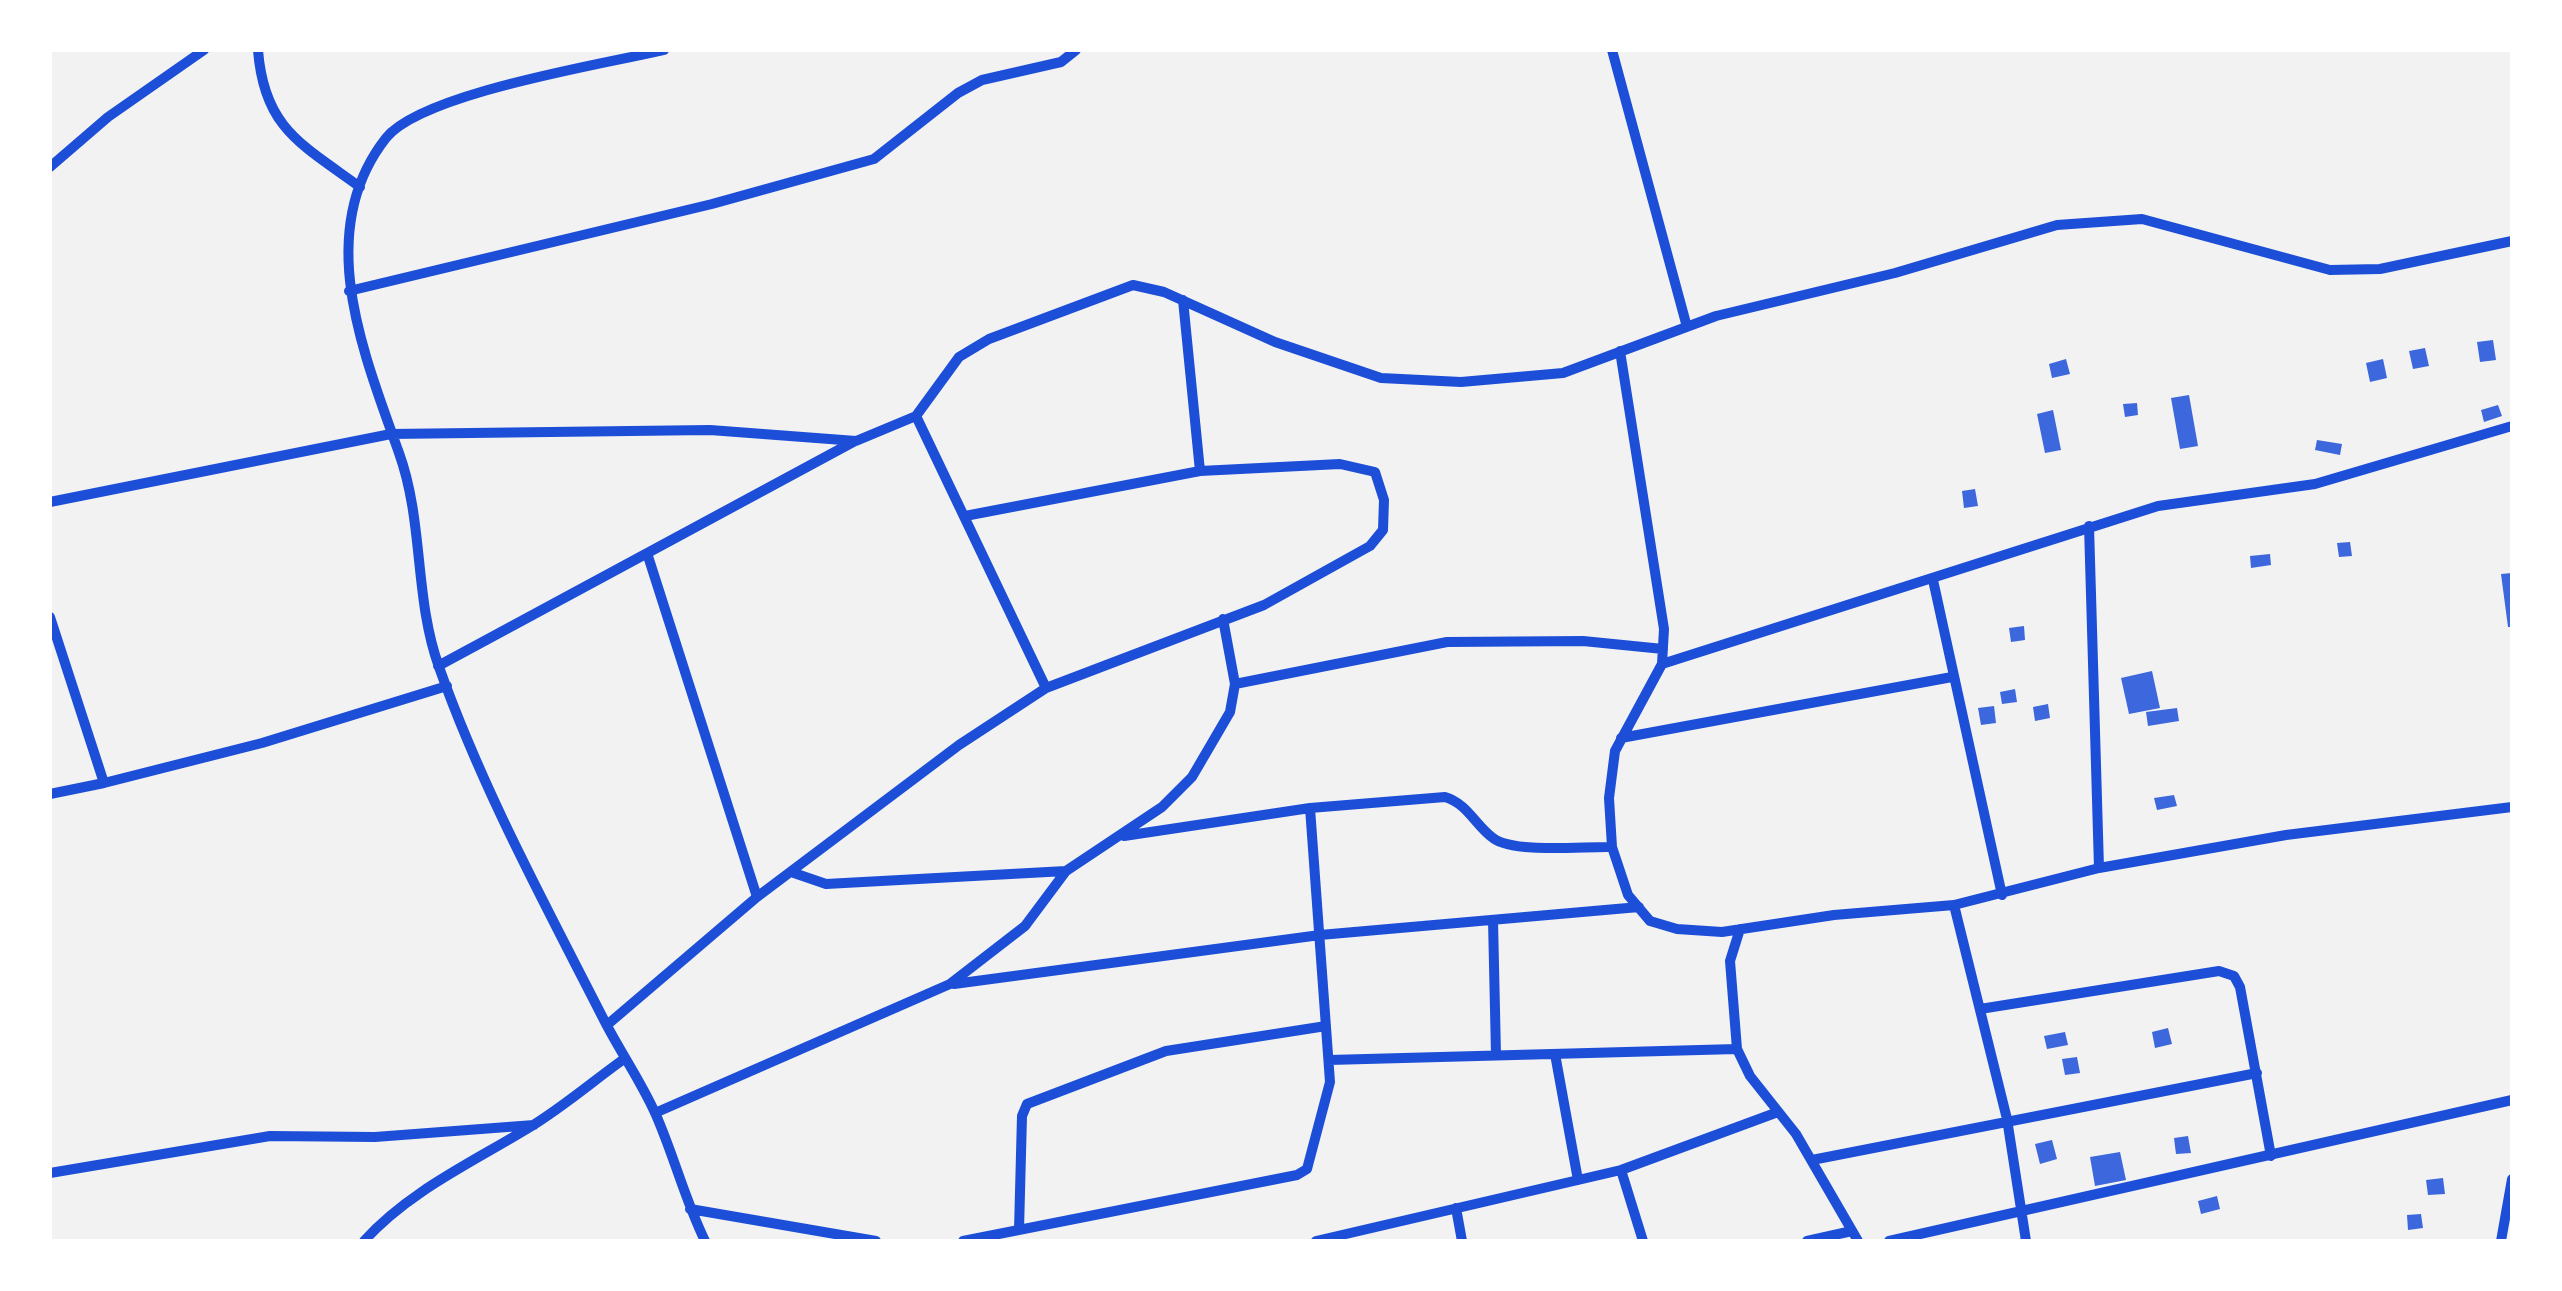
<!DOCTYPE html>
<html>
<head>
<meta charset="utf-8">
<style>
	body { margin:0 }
	#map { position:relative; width:2562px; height:1291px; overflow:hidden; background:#f2f2f2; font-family:"DM Sans",sans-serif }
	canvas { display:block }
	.frame { position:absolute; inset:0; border:52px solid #fff; pointer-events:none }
</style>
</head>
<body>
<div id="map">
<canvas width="2562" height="1291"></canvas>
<div class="frame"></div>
</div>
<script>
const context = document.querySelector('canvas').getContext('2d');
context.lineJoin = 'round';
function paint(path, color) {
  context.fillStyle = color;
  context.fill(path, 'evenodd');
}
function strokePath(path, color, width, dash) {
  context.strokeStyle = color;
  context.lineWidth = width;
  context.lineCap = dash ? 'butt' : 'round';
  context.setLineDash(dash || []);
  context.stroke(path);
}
paint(new Path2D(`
	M2493,340L2496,360L2480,362L2477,342Z
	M2425,348L2429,366L2413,369L2409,351Z
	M2066,359L2070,374L2052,378L2049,364Z
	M2383,359L2387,378L2370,382L2366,363Z
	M2189,395L2198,446L2180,449L2171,398Z
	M2137,403L2138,415L2125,417L2123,404Z
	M2498,405L2502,416L2484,422L2481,410Z
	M2053,410L2061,450L2045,453L2037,414Z
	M2317,440L2342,444L2340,455L2315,450Z
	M1975,489L1978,506L1964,508L1962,491Z
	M2350,542L2352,556L2339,557L2337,543Z
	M2270,554L2271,565L2251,568L2250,556Z
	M2512,573V627H2508L2501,574Z
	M2024,626L2025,640L2011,642L2009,628Z
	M2152,671L2160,708L2129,714L2121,678Z
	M2015,689L2017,702L2002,704L2000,692Z
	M2048,704L2050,718L2035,721L2033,707Z
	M1994,706L1996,723L1981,725L1978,708Z
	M2177,708L2179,721L2148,726L2146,712Z
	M2174,795L2177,806L2157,810L2154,798Z
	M2168,1028L2172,1044L2155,1048L2152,1032Z
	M2065,1032L2068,1045L2047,1049L2044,1036Z
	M2077,1057L2080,1073L2065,1075L2062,1059Z
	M2188,1136L2191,1153L2176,1154L2174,1138Z
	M2052,1140L2057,1159L2040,1164L2035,1144Z
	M2120,1152L2126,1180L2095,1186L2090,1157Z
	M2443,1178L2445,1194L2428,1195L2426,1180Z
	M2217,1196L2220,1209L2201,1214L2198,1201Z
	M2421,1214L2423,1228L2408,1230L2407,1215Z`), '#3d67dc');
strokePath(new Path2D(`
	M258,50C264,128 301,144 360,187
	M664,50C604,64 422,93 386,138C312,232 364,354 399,453C424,522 414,598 439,667C483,791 546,906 605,1022C621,1053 642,1083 656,1115C674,1156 685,1200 705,1241
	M1612,50L1687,327
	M50,167L108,117L204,50
	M349,291L712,204L874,159L958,93L982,80L1061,62L1076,50
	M1183,300L1200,471
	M1620,351L1664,629L1662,664L1615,751L1609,798L1612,847L1628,895L1650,921L1677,929L1722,932L1834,915L1954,905L2099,868L2286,835L2512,807
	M916,416L1046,688
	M50,502L391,434L710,430L856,441L916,416L959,357L989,339L1133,285L1164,292L1275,342L1381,378L1461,382L1563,373L1716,316L1895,273L2057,225L2142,219L2330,270L2380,269L2512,241
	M2089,526L2099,868
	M647,553L757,897
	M1933,580L2002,895
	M50,617L104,783L262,743L447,686
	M1662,664L2158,506L2315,484L2512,426
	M438,666L855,441
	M1235,684L1447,642L1583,641L1663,649
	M1621,738L1952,677
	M50,794L104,783
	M1124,836L1310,808L1445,797C1468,804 1475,825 1493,838C1514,854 1584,846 1612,847
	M791,872L826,884L1066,871
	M1954,905L2007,1119L2026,1241
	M1493,920L1496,1055
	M1740,929L1730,961L1737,1049L1750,1076L1796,1134L1858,1241
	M954,984L1320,935L1639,907
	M1980,1009L2219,971L2234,976L2240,987L2271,1156
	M607,1025L757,897L959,745L1046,688L1264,605L1370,546L1383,530L1384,500L1375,472L1340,464L1200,471L965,516
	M1555,1054L1578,1180
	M1329,1060L1737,1049
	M655,1113L950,984L1025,926L1066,871L1162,807L1192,777L1230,712L1235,684L1223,619
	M1812,1160L2257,1073
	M1621,1170L1643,1241
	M50,1173L270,1136L375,1137L534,1125
	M1456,1208L1462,1241
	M690,1209L876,1241
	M1019,1230L1022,1116L1027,1104L1166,1051L1326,1026
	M364,1241C409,1191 473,1162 530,1127C563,1107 593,1081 624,1059
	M963,1241L1297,1175L1307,1169L1330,1082L1310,808
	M1316,1241L1621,1170L1778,1112
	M1807,1241L1852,1231
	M1889,1241L2512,1100
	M2501,1241L2512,1179`), '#1d4ed8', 10);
</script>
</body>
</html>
